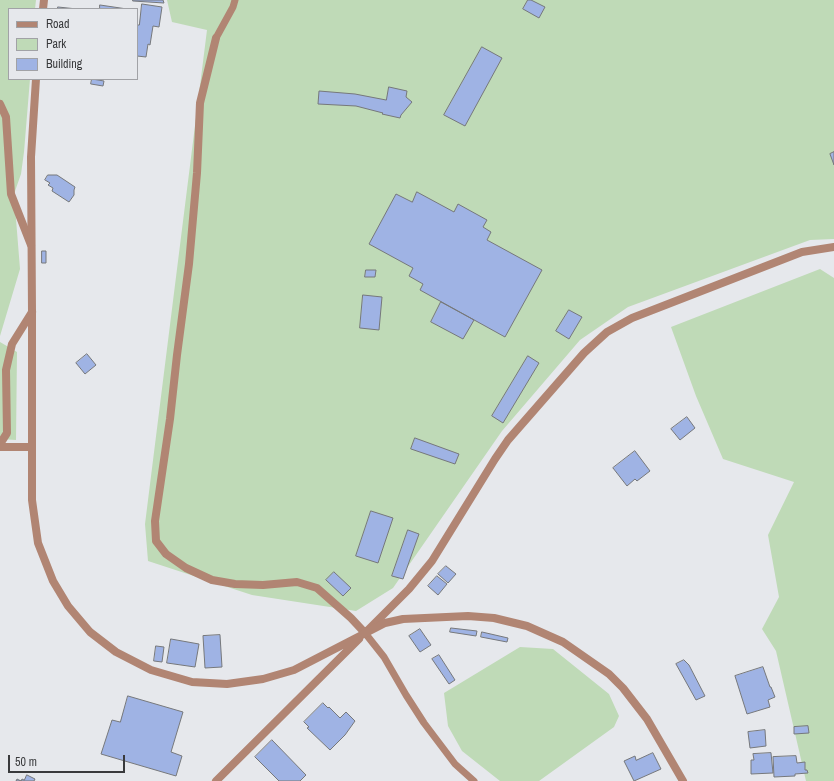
<!DOCTYPE html>
<html>
<head>
<meta charset="utf-8">
<style>
	body { margin:0 }
	#map { position:relative; width:834px; height:781px; overflow:hidden; background:#e6e8ec; font-family:"Archivo Narrow",sans-serif }
	canvas { display:block }
	.legend { position:absolute; left:8px; top:8px; width:130px; height:72px; box-sizing:border-box; background:#e6e8ec; border:1px solid #a1a2a6; margin:0; padding:5px 7px; list-style:none; font-size:12px; color:#393a3c }
	.legend li { display:flex; align-items:center; gap:8px; height:20px }
	.legend b { width:20px; border:1px solid #a1a2a6 }
	.scale { position:absolute; left:8px; top:755px; width:117px; height:18px; box-sizing:border-box; border:2px solid #393a3c; border-top:0; padding-left:5px; font-size:12px; line-height:14px; white-space:nowrap; color:#393a3c; -webkit-text-stroke:3px #e6e8ec; paint-order:stroke }
</style>
</head>
<body>
<div id="map">
<canvas width="834" height="781"></canvas>
<ul class="legend">
<li><b style="height:5px;background:#b18573"></b>Road</li>
<li><b style="height:11px;background:#bfdab7"></b>Park</li>
<li><b style="height:11px;background:#9fb3e4"></b>Building</li>
</ul>
<div class="scale">50 m</div>
</div>
<script>
const context = document.querySelector('canvas').getContext('2d');
context.lineJoin = 'round';
function paint(path, color) {
  context.fillStyle = color;
  context.fill(path, 'evenodd');
}
function strokePath(path, color, width, dash) {
  context.strokeStyle = color;
  context.lineWidth = width;
  context.lineCap = dash ? 'butt' : 'round';
  context.setLineDash(dash || []);
  context.stroke(path);
}
paint(new Path2D(`
	M0,0H36L35,9H9V79H30L24,152L21,174L14,194L20,269L0,336Z
	M167,0H834V239L810,240L628,307L580,340L502,431L393,588L356,611L252,595L148,561L145,524L207,30L172,22Z
	M820,269L834,278V781H806L776,651L762,629L779,597L768,535L794,482L723,459L696,396L671,327Z
	M0,342L17,352L16,440L0,439Z
	M520,647L553,649L609,694L619,716L614,727L539,781H500L462,751L448,726L444,693Z`), '#bfdab7');
const building = new Path2D(`
	M133,0H163L164,3L133,1Z
	M528,0H531L545,7L539,18L523,9Z
	M142,4L162,7L159,27L153,26L150,45L148,44L146,57L137,56V25H139Z
	M100,5L127,9H100Z
	M58,7L77,9H58Z
	M482,47L502,58L465,126L444,115Z
	M92,79L104,81L103,86L91,84Z
	M389,87L407,91L406,97L412,102L401,115L400,118L382,114L383,113L356,106L318,104L319,91L355,94L386,100Z
	M834,152V165L830,154Z
	M48,175H57L75,187L74,190V195L69,202L52,191L53,188L48,185L50,183L45,180Z
	M417,192L454,212L458,204L487,220L483,227L491,232L487,240L542,270L505,337L420,290L423,284L409,276L413,268L369,244L396,194L412,202Z
	M42,251H46V263H42Z
	M366,270H376L375,277H365Z
	M363,295L382,297L379,330L360,328Z
	M441,302L474,320L463,339L431,322Z
	M569,310L582,317L569,339L556,331Z
	M87,354L96,365L85,374L76,363Z
	M528,356L539,363L503,423L492,416Z
	M687,417L695,428L680,440L671,429Z
	M415,438L459,454L455,464L411,449Z
	M635,451L650,471L637,481L635,479L627,486L613,468Z
	M371,511L393,518L378,563L356,556Z
	M408,530L419,534L403,579L392,576Z
	M446,566L456,574L448,583L438,574Z
	M334,572L351,588L343,596L326,580Z
	M437,576L447,584L438,595L428,586Z
	M451,628L477,631L476,636L450,632Z
	M420,629L431,645L420,652L409,636Z
	M482,632L508,638L507,642L481,637Z
	M220,635L222,667L205,668L203,636Z
	M171,639L199,644L195,667L167,663Z
	M156,646L164,647L162,662L154,661Z
	M439,655L455,680L449,684L432,659Z
	M684,660L689,665L705,696L696,700L676,664Z
	M763,667L770,687H771L775,697L768,700L770,707L747,714L735,676Z
	M128,696L183,712L171,752L182,756L176,776L101,754L112,720L120,722Z
	M323,703L328,708L329,707L340,718L346,712L355,721L345,735L330,750L307,728L309,727L304,722Z
	M808,726L809,733L794,734V727Z
	M765,730L766,746L750,748L748,732Z
	M272,740L306,775L300,781H279L255,757Z
	M653,753L661,769L634,781L624,761L635,756L636,760Z
	M771,753L773,773L751,774V760H754L753,754Z
	M796,756L797,763L805,762V770H807L808,773L795,774V776L774,777L773,757Z
	M27,775L35,779L34,781H16L17,779L21,781L22,779L24,780Z`);
paint(building, '#9fb3e4');
strokePath(building, '#76787b', 1);
strokePath(new Path2D(`
	M216,38L233,7L235,0
	M365,633L384,657L406,695L424,723L455,764L474,781`), '#b18573', 7);
strokePath(new Path2D(`
	M216,38L200,103L197,173L189,264L177,355L170,419L155,521L156,541L166,554L186,568L212,580L235,584L263,585L297,582L317,588L351,618L365,633L409,589L432,561L495,459L508,440L584,353L607,332L632,318L802,252L834,247
	M0,104L6,117L11,194L31,245
	M0,444L7,433L6,370L12,344L32,312
	M0,447H32`), '#b18573', 8);
strokePath(new Path2D(`
	M43,9L44,0
	M36,79L31,157L32,312V500L38,543L53,581L68,606L90,632L116,652L151,670L192,682L227,684L263,679L294,670L385,623L403,619L468,616L494,618L527,626L563,642L609,674L623,688L647,719L683,781
	M216,781L359,639`), '#b18573', 8);
</script>
</body>
</html>
